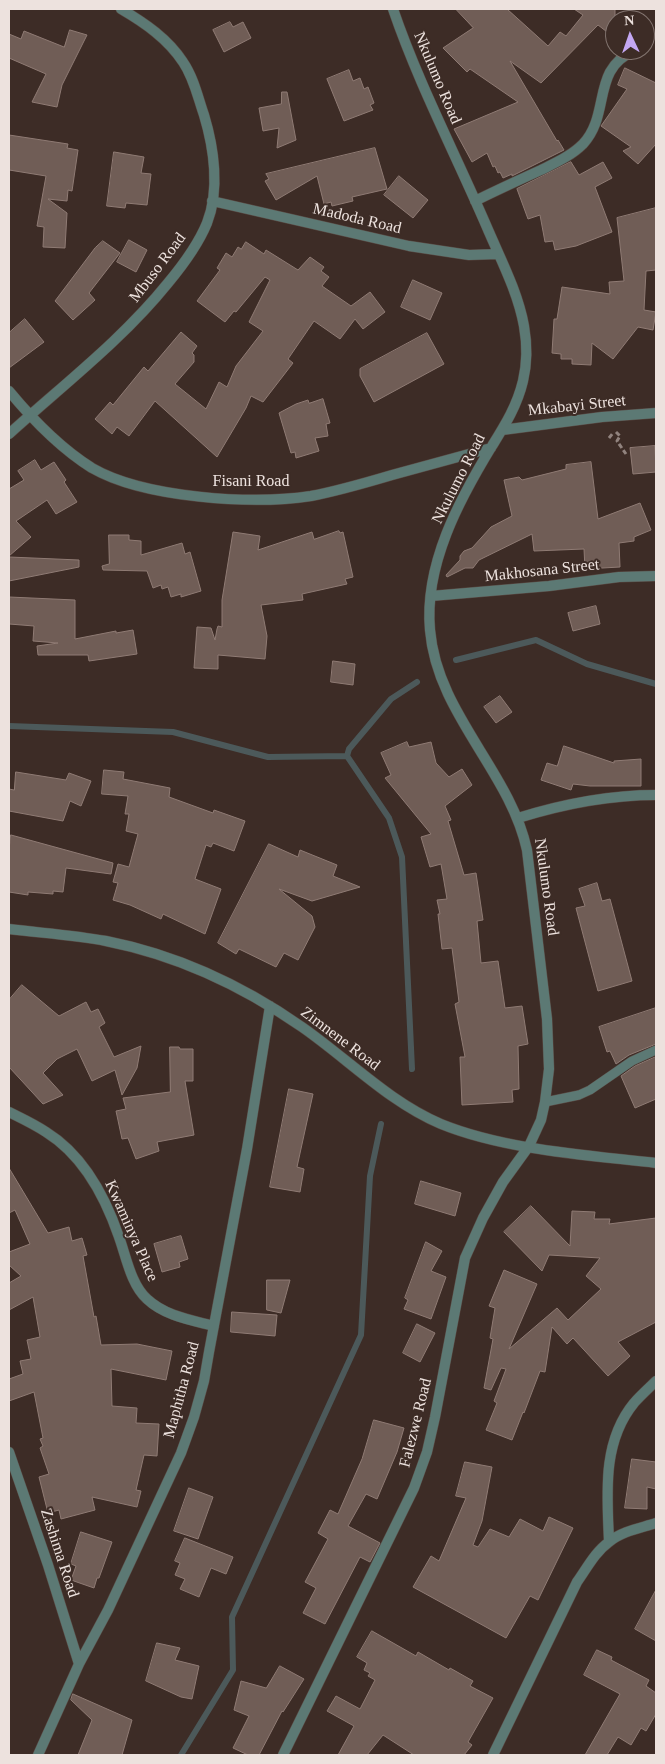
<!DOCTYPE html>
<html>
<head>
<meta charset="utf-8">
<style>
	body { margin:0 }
	#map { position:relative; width:665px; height:1764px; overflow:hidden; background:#3d2c26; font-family:Georgia,serif }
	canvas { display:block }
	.frame { position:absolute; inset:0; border:10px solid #ede2de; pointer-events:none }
	.north { position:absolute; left:605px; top:10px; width:50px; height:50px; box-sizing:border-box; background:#3d2c26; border:1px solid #837570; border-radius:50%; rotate:357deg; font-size:14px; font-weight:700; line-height:20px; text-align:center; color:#ede2de }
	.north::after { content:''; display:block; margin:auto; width:18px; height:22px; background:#c3a7f2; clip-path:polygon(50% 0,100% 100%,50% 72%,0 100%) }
</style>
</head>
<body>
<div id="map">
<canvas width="665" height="1764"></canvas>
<div class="frame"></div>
<div class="north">N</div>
</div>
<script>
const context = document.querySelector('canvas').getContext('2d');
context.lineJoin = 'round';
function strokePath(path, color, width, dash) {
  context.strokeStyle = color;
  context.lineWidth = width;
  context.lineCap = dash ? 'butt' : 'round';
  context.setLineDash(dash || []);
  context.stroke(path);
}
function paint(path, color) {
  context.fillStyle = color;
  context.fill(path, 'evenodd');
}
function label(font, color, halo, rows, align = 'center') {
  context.font = font + ' Georgia,serif';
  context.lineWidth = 4;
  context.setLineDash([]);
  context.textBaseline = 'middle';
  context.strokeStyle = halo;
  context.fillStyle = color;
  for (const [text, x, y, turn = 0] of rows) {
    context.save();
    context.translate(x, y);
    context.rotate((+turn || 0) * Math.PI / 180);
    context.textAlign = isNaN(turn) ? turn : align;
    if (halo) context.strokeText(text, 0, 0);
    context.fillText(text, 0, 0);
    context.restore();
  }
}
strokePath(new Path2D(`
	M456,660L536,640L587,664L656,684
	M9,726L173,732L268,757L347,756
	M412,1069L402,857L389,818L347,756L349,749L391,699L417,682
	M181,1755L233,1670L232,1617L361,1335L370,1176L381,1124`), '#4c595a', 6);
const building = new Path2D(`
	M456,9H507L548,46L560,32L566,36L583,15L574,9H615V38L598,25L541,83L510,61L557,141L558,140L564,150L512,176V174L503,178L500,172L498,173L495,166L493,167L487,153L472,162L454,129L518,102L470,69L467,72L443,48L473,28Z
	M230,22L233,27L243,22L251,38L224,52L213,30Z
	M70,30L87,35L62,85L57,107L32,102L46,74L9,58V34L21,39L24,31L64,47Z
	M625,68L656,83V144L638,164L623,151L631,147L601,126L627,89L618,85Z
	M349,70L353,81L360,78L364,89L368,87L374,103L370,105L373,110L344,121L327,79Z
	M282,92H287L296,140L277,148L279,128L263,131L259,108L281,104Z
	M9,135L68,144L67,148L78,150L72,191L68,190L67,201L48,199L67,213L65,248L43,247L44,227L37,226L46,176L9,170Z
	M375,148L387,189L352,197L353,201L332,206L331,202L324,204L317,176L276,200L265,181L269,179L266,174Z
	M114,152L144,157L141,173L151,174L147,205L126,203L125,208L107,206Z
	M571,162L579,175L603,162L612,178L595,187L612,232L576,246L555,250L553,241L545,242L540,215L528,219L517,189Z
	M399,176L428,200L413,218L384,195Z
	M656,208V270L646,271L644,310L656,312L653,330L638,327L613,359L592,343L591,365L572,364V359H561V354L552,353L554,319H557L562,287L610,294L609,282L624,281L617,218Z
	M129,240L147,250L136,272L117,262Z
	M103,241L120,253L89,293L95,300L73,320L55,301L95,248Z
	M246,242L264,254L266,250L298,270L310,257L324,267L321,271L329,277L322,286L351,306L370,292L385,312L363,329L355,319L340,339L314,321L288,359L293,363L263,402L251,396L246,408L217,457L155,401L129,436L117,427L112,434L95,419L110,402L113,405L144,367L148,371L181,332L197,346L192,353L194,355V362L175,384L206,409L219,382L227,387L236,366L263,331L249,322L270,280L265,277L236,312L234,311L225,322L197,301L220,270L217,268L226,253L232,257L238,247L241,249Z
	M413,280L442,293L430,320L401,307Z
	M25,319L44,342L9,368V333Z
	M427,333L444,364L374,402L360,376V369Z
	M323,399L330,423L326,424L328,436L315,438L319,451L296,458L295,452L291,453L279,413L296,404L308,400L309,403Z
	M655,446L656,472L633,474L630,448Z
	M35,460L41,470L54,462L66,480L64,482L77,502L56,514L47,500L16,521L31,537L9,556V489L24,480L18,471Z
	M591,462L598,519L640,503L651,530L634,537V541L619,543L620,567L585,569L584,549L534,551L532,534L479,560L473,568H465L447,577L446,575L460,560V556L464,551L472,548L491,527L512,516L504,480L519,477L522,480L566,469V465Z
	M339,531L340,533L343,532L353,577L345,579L347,584L302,594L303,600L261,605L267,636L265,659L218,655V669L194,668L197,627L211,628L215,640L217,629L218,626L222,627V600L233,532L260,536L258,550L312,532L314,539Z
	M109,535H129V540L141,541V555L182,543L185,554L190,552L201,591L181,597V594L171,597L168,587L162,589L161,585L153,588L147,571L103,570L102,566L109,564Z
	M9,557L79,560V567L9,581Z
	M9,597L75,600V639L116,631V633L133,630L137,654L89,661L88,655H38L37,646L58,643L33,641L34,626L9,624Z
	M596,606L600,624L573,631L568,613Z
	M333,661L355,664L353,685L331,682Z
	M500,696L512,712L496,723L484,707Z
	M407,742L409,747L431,742L436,763L449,777L462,769L472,785L445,806L451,820L448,821L464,875L476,873L483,920L477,921L481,963L498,961L505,1008L522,1006L528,1044L518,1046L519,1089L512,1090L513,1102L462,1105L460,1057H465L455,1004L459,1002L452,948L442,949L438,914H440L437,900L447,899L441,864L430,867L421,837L431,834L385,778L391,775L381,753Z
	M564,746L614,763V761L641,759V786H590L573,784L571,790L541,780L547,763L557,766Z
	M104,770L124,772L123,779L170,788L169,797L213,813L214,810L245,821L234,851L213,843L211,847L206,845L195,879L221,889L205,934L163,914L161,919L130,905L113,900L118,883L113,882L118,864L129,867L138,834L126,831L129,814H125L128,796L102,794Z
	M16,772L66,780L69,773L91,781L81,806L70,801L63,821L9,811V789L14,790Z
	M11,835L113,863L111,874L66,868L63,892L53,891V894L28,892V895L9,892V850Z
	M269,844L298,857L300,850L337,865L333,876L360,887L312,901L279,889L312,916L315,927L298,960L284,953L276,967L239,949L236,954L218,943Z
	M597,883L602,901L610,899L632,981L598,991L576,908L585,906L579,889Z
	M22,985L59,1016L86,1002L91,1012L98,1009L105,1023L99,1027L114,1057L141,1046L137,1068L122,1095L115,1070L92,1081L77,1049L57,1059L43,1073L63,1095L43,1104L9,1067V1000Z
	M656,1008V1044L629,1055L616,1064L610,1051L607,1052L599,1027Z
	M170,1047H179L180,1049H193V1081H185L194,1135L157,1142L159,1151L136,1159L128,1138L122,1139L116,1111L126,1109L123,1098L170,1092Z
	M656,1057V1099L635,1108L621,1076L635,1066Z
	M289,1089L313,1094L297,1167L304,1169L300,1192L270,1187Z
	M9,1168L48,1233L69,1227L72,1241L82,1238L87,1255L83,1256L94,1317L96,1316L101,1345L137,1344L172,1351L166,1380L111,1369L112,1406L137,1408L136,1423L159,1424L157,1456L144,1455L136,1490L141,1491L137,1507L92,1497L95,1510L61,1519L59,1510L48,1513L39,1477L49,1474L40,1448L43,1446L40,1439L43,1438L34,1392L9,1401V1379L23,1374L20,1361L31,1359L27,1340L40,1337L33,1297L9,1310V1283L21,1276L9,1265V1252L30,1244L15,1210L9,1213Z
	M421,1181L461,1193L455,1216L415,1204Z
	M531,1206L570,1246L572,1211L595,1212L594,1219H610L609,1224L656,1218V1322L618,1342L630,1356L608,1376L573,1338L567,1344L552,1327L545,1372L540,1371L524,1413L523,1412L512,1440L486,1430L497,1403L494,1401L506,1369L501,1368L491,1390L484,1388L493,1339L490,1338L495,1308L489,1306L504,1270L537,1284L509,1349L557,1308L568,1320L601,1289L586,1276L600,1258L549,1255L542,1271L504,1232Z
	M181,1236L188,1259L179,1262L180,1267L162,1272L154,1244Z
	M426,1242L442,1251L431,1271L446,1277L431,1319L404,1309L408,1300L405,1298Z
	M267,1280H290L281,1313L267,1310Z
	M232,1312L277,1315L275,1336L231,1332Z
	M417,1324L435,1333L420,1362L403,1353Z
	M374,1420L404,1428L397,1452L377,1499L366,1494L348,1526L380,1543L370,1562L360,1557L325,1624L303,1613L316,1588L305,1582L328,1539L318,1533L330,1510L338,1514L362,1459Z
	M632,1459L656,1462V1489L647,1487V1509L625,1508Z
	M465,1462L492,1467L482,1521L473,1545L478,1547L490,1529L509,1537L520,1519L543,1531L549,1517L573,1528L538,1600L530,1596L506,1638L413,1587L431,1556L439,1561L466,1498L456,1496Z
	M189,1488L213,1497L198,1539L174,1531Z
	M81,1532L112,1542L99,1578H97L94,1588L71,1580L76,1566L71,1564Z
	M185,1538L233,1557L226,1574L211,1568L199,1597L180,1589L185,1579L175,1575L180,1563L175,1561Z
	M656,1590V1641L635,1629Z
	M372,1631L416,1656L418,1652L449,1670L450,1668L473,1681L470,1686L493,1698L468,1742L472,1745L464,1755H414L383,1735L367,1755H338L354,1726L327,1711L336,1696L360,1709L375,1680L368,1676L370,1673L364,1670L367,1663L357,1657Z
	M157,1643L180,1648L175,1660L199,1666L192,1699L181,1697L146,1681Z
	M597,1650L612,1657L611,1660L649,1680L646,1686L656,1693V1714L646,1731L641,1728L631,1745L618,1737L607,1755H585L620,1694L584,1675Z
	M280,1666L304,1679L283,1712L282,1711L259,1755H248L233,1748L249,1716L234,1710L241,1681L266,1688Z
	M73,1694L132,1720L122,1755H78L92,1720L71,1700Z`);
paint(building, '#705d56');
strokePath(building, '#8f7b74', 1);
const lane = new Path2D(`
	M545,1102L579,1095L590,1090L632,1061L656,1050`);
const street = new Path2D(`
	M212,201L409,246L469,255L498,254
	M475,201C497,190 519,180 541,170C555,163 571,156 583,144C611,114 591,69 634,51
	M9,391C33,420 60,448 92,468C144,498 252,505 311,496C338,491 365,483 392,475C425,466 458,457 491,448
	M502,430L602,417L656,413
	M9,434C63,385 122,340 168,283C183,265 198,245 207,223C220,190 214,148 204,115C198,98 194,78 183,62C168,39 145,23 121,9
	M431,596L549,586L619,577L656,576
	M518,818C563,804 609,795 656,795
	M9,929C41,933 74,935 106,941C177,955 243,986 302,1027C348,1059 389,1102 441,1124C505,1150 588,1155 656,1163
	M9,1112C21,1118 34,1124 46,1132C83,1155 105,1196 119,1237C126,1256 131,1285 147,1299C165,1316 191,1320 214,1326
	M9,1452L48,1565L79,1664
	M609,1541C607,1493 602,1442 634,1403C641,1395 649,1388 656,1381
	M38,1755L79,1664L108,1610L181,1453L194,1417L204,1381L209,1352L247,1149L270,1006
	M283,1755L414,1488L427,1452L435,1417L465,1258L483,1218L503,1182L529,1146L541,1120L545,1102L549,1069L547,1019L527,850C510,771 437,714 430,630C424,565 459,500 492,446C505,425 517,406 523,381C527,364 527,343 524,326C518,293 502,262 489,232C457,157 419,85 393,9
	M493,1755L577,1582C587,1568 595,1552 609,1542C622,1531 641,1528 656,1523`);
strokePath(lane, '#594943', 10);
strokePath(street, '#594943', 11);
strokePath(new Path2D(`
	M616,432L620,436L617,441L626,454
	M609,438L613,433`), '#91837e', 3, [5, 2.5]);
strokePath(lane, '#5c7974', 9);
strokePath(street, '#5c7974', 10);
label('16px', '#ede2de', '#3d2c26', [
	["Nkulumo Road",437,78,67],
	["Madoda Road",357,219,13],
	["Mbuso Road",158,268,-53],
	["Mkabayi Street",577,406,-6],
	["Nkulumo Road",459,479,-63],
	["Fisani Road",251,482],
	["Makhosana Street",542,571,-6],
	["Nkulumo Road",546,887,82],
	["Zimnene Road",340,1039,37],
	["Kwaminya Place",131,1231,66],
	["Maphitha Road",182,1390,-75],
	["Falezwe Road",416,1423,-76],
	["Zashima Road",59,1553,72]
]);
</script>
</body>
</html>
